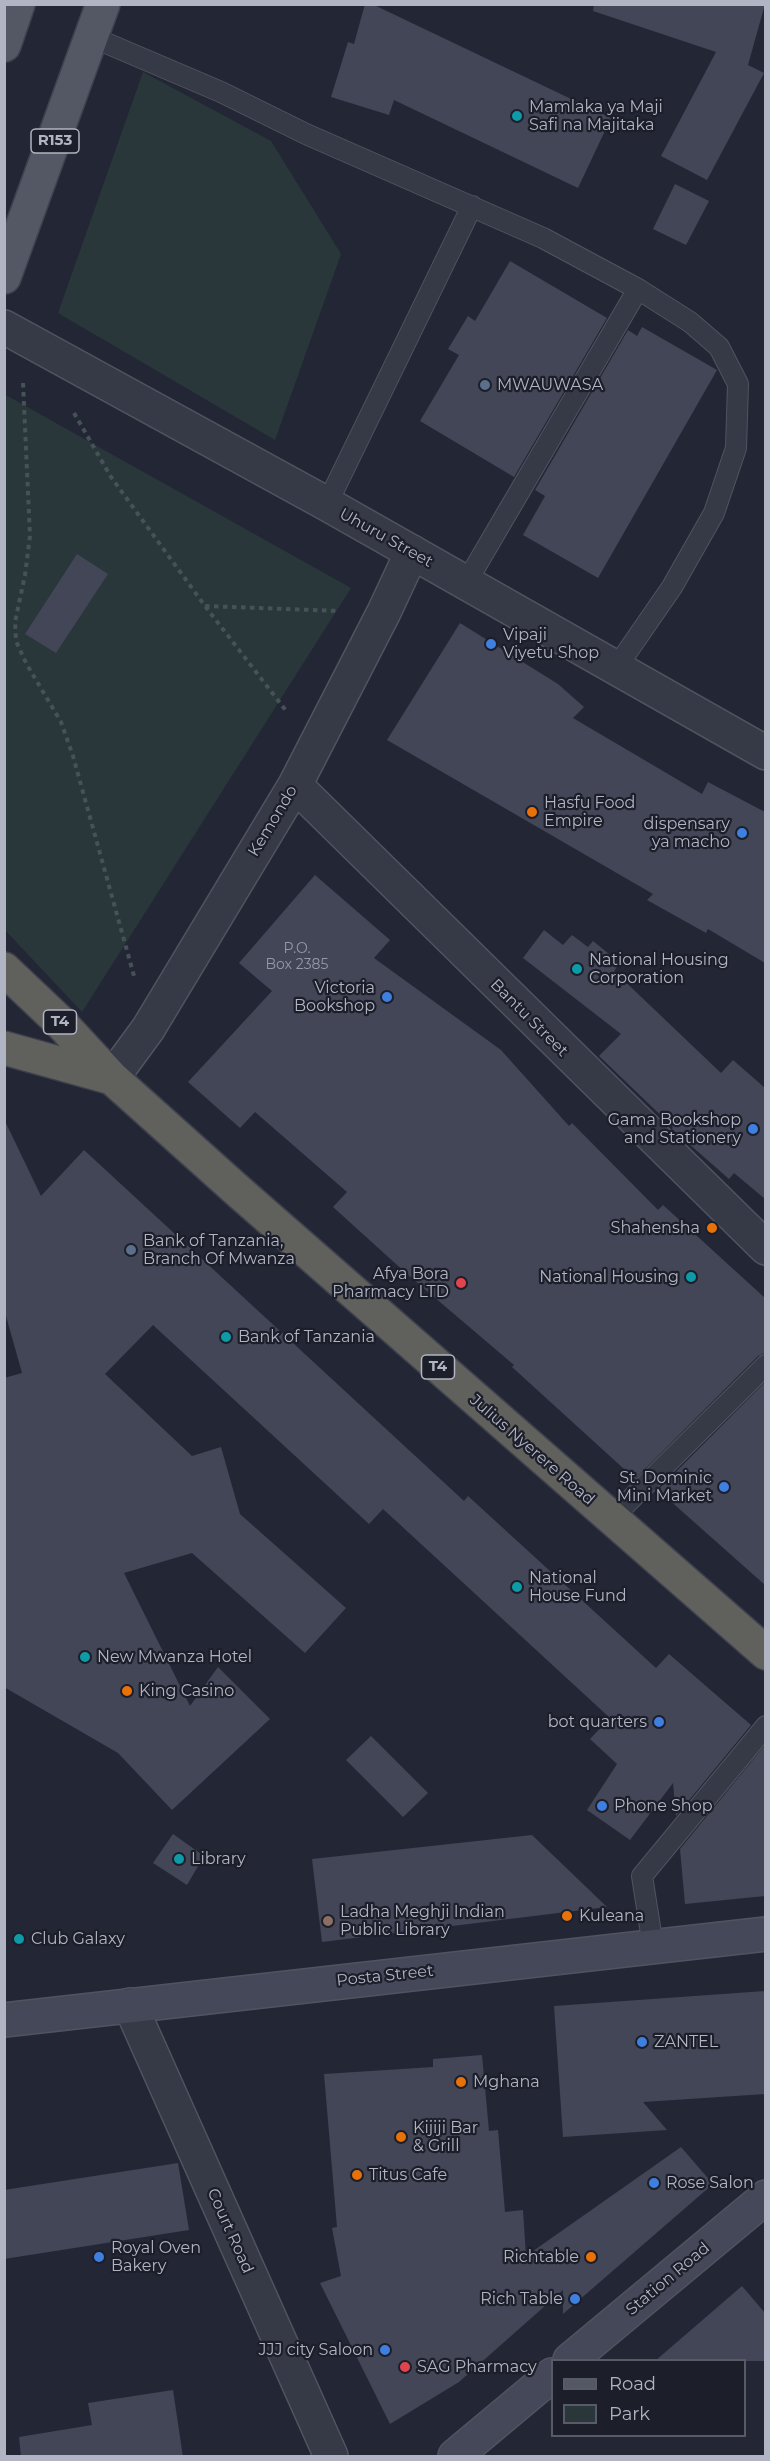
<!DOCTYPE html>
<html>
<head>
<meta charset="utf-8">
<style>
	body { margin:0 }
	#map { position:relative; width:770px; height:2461px; overflow:hidden; background:#232735; font-family:Montserrat,sans-serif }
	canvas { display:block }
	.frame { position:absolute; inset:0; border:6px solid #b1b4c2; pointer-events:none }
	.legend { position:absolute; left:551px; top:2359px; width:195px; height:78px; box-sizing:border-box; background:#1c1e2a; border:2px solid #585a67; margin:0; padding:8px 10px; list-style:none; font-size:18px; color:#b1b4c2 }
	.legend li { display:flex; align-items:center; gap:12px; height:30px }
	.legend b { width:30px; border:2px solid #585a67 }
</style>
</head>
<body>
<div id="map">
<canvas width="770" height="2461"></canvas>
<div class="frame"></div>
<ul class="legend">
<li><b style="height:8px;background:#545865"></b>Road</li>
<li><b style="height:16px;background:#29363a"></b>Park</li>
</ul>
</div>
<script>
const context = document.querySelector('canvas').getContext('2d');
context.lineJoin = 'round';
function paint(path, color) {
  context.fillStyle = color;
  context.fill(path, 'evenodd');
}
function strokePath(path, color, width, dash) {
  context.strokeStyle = color;
  context.lineWidth = width;
  context.lineCap = dash ? 'butt' : 'round';
  context.setLineDash(dash || []);
  context.stroke(path);
}
function label(font, color, halo, rows, align = 'center') {
  context.font = font + ' Montserrat,sans-serif';
  context.lineWidth = 4.5;
  context.setLineDash([]);
  context.textBaseline = 'middle';
  context.strokeStyle = halo;
  context.fillStyle = color;
  for (const [text, x, y, turn = 0] of rows) {
    context.save();
    context.translate(x, y);
    context.rotate((+turn || 0) * Math.PI / 180);
    context.textAlign = isNaN(turn) ? turn : align;
    if (halo) context.strokeText(text, 0, 0);
    context.fillText(text, 0, 0);
    context.restore();
  }
}
paint(new Path2D(`
	M143,72L271,141L341,254L275,440L58,313Z
	M4,394L351,588L82,1012L5,930Z`), '#29363a');
paint(new Path2D(`
	M365,4H372L611,118L578,188L394,100L389,115L331,97L348,42L354,44Z
	M594,4H765L748,65L764,73L707,180L661,156L716,52L593,11Z
	M675,184L709,201L686,245L653,229Z
	M510,261L607,318L514,477L420,421L459,355L448,349L468,316L475,321Z
	M642,327L717,370L598,578L523,535L545,496L535,490L628,330L637,336Z
	M77,554L108,574L56,653L25,634Z
	M460,623L558,684L584,707L573,718L702,794L708,782L765,812V963L708,929L706,933L647,900L653,894L387,740Z
	M315,875L390,940L374,958L501,1050L569,1126L572,1123L658,1210L663,1205L765,1298V1353L758,1356L635,1479L512,1367L514,1365L407,1274L333,1207L347,1192L255,1112L240,1128L188,1082L272,991L239,963Z
	M544,930L563,945L572,935L588,947L593,941L620,963L614,971L721,1073L733,1060L765,1088V1199L734,1173L729,1179L672,1129L673,1127L599,1056L621,1034L523,958Z
	M4,1119L41,1196L84,1150L464,1501L468,1496L656,1668L669,1654L751,1725L676,1816L673,1783L630,1840L587,1810L617,1764L590,1739L610,1718L383,1509L369,1524L153,1325L105,1374L192,1456L221,1447L240,1514L346,1608L305,1653L192,1553L124,1573L190,1706L218,1667L270,1719L172,1810L118,1753L4,1687V1378L22,1373L4,1309Z
	M765,1382V1585L658,1490Z
	M371,1736L428,1793L403,1817L346,1760Z
	M765,1745V1896L685,1904L680,1849Z
	M173,1834L204,1856L187,1885L153,1863Z
	M532,1835L607,1907L322,1942L312,1859Z
	M765,1991V2094L643,2102L667,2130L563,2137L554,2006Z
	M482,2055L489,2131L498,2130L505,2212L523,2210L526,2256L681,2147L713,2184L563,2314V2290L459,2382L390,2424L320,2283L341,2276L332,2228L337,2227L324,2074L433,2067V2059Z
	M178,2163L189,2230L4,2259V2190Z
	M742,2286L765,2313V2361H655Z
	M173,2390L183,2457H21L19,2437L92,2425L88,2403Z`), '#424656');
const service = new Path2D(`
	M92,37L221,92L306,134L543,238L638,289L690,322L719,347L738,384L736,448L714,513L672,587L616,668
	M327,504L472,206
	M466,583L638,289
	M611,1519L766,1365
	M653,1946L642,1876L766,1726`);
const minor = new Path2D(`
	M295,785L766,1248
	M112,1078L148,1029L295,785L384,612L412,552
	M130,2005L331,2456`);
const tertiary = new Path2D(`
	M4,327L327,504L766,753`);
const secondary = new Path2D(`
	M4,2020L766,1934
	M570,2360L766,2197
	M455,2456L552,2375`);
const primary = new Path2D(`
	M4,45L18,4
	M4,277L103,4`);
const trunk = new Path2D(`
	M4,969L59,1021L112,1078L238,1191L766,1653
	M4,1048L112,1078`);
strokePath(service, '#515460', 22);
strokePath(minor, '#515460', 36);
strokePath(tertiary, '#515460', 36);
strokePath(secondary, '#515460', 36);
strokePath(primary, '#3f424f', 36);
strokePath(trunk, '#3e414d', 36);
strokePath(new Path2D(`
	M23,383L30,536L25,575L15,622L16,641L26,663L61,722L73,756L134,976
	M74,413L111,477L205,606L287,712
	M205,606L339,611`), '#465257', 4, [4.5, 4.5]);
strokePath(service, '#363946', 20);
strokePath(minor, '#363946', 33);
strokePath(tertiary, '#363946', 33);
strokePath(secondary, '#454858', 33);
strokePath(primary, '#545865', 33);
strokePath(trunk, '#60605c', 33);
for (const [x, y, r, color] of [
	[517,116,6,"#0f9aa8"],
	[485,385,6,"#5c6f8a"],
	[491,644,6,"#3f7fe0"],
	[532,812,6,"#e8710a"],
	[742,833,6,"#3f7fe0"],
	[577,969,6,"#0f9aa8"],
	[387,997,6,"#3f7fe0"],
	[753,1129,6,"#3f7fe0"],
	[712,1228,6,"#e8710a"],
	[131,1250,6,"#5c6f8a"],
	[691,1277,6,"#0f9aa8"],
	[461,1283,6,"#e0444e"],
	[226,1337,6,"#0f9aa8"],
	[724,1487,6,"#3f7fe0"],
	[517,1587,6,"#0f9aa8"],
	[85,1657,6,"#0f9aa8"],
	[127,1691,6,"#e8710a"],
	[659,1722,6,"#3f7fe0"],
	[602,1806,6,"#3f7fe0"],
	[179,1859,6,"#0f9aa8"],
	[567,1916,6,"#e8710a"],
	[328,1921,6,"#8d6e63"],
	[19,1939,6,"#0f9aa8"],
	[642,2042,6,"#3f7fe0"],
	[461,2082,6,"#e8710a"],
	[401,2137,6,"#e8710a"],
	[357,2175,6,"#e8710a"],
	[654,2183,6,"#3f7fe0"],
	[99,2257,6,"#3f7fe0"],
	[591,2257,6,"#e8710a"],
	[575,2299,6,"#3f7fe0"],
	[385,2350,6,"#3f7fe0"],
	[405,2367,6,"#e0444e"]
]) {
  const dot = new Path2D();
  dot.arc(x, y, r, 0, 2 * Math.PI);
  context.fillStyle = color;
  context.fill(dot);
  strokePath(dot, '#1c1e2a', 2);
}
label('14px', '#9598a7', null, [
	["P.O.",297,949],
	["Box 2385",297,965]
]);
for (const [x, y, w] of [
	[55,141,48],
	[60,1022,33],
	[438,1367,33]
]) {
  const box = new Path2D();
  box.roundRect(x - w / 2, y - 12, w, 24, 4.5);
  context.fillStyle = '#1c1e2a';
  context.fill(box);
  strokePath(box, '#b1b4c2', 1.5);
}
label('bold 15px', '#b1b4c2', null, [
	["R153",55,141],
	["T4",60,1022],
	["T4",438,1367]
]);
label('16px', '#b1b4c2', '#1c1e2a', [
	["Mamlaka ya Maji",529,107],
	["Safi na Majitaka",529,125],
	["MWAUWASA",497,385],
	["Vipaji",503,635],
	["Viyetu Shop",503,653],
	["Hasfu Food",544,803],
	["Empire",544,821],
	["dispensary",730,824,"right"],
	["ya macho",730,842,"right"],
	["National Housing",589,960],
	["Corporation",589,978],
	["Victoria",375,988,"right"],
	["Bookshop",375,1006,"right"],
	["Gama Bookshop",741,1120,"right"],
	["and Stationery",741,1138,"right"],
	["Shahensha",700,1228,"right"],
	["Bank of Tanzania,",143,1241],
	["Branch Of Mwanza",143,1259],
	["Afya Bora",449,1274,"right"],
	["Pharmacy LTD",449,1292,"right"],
	["National Housing",679,1277,"right"],
	["Bank of Tanzania",238,1337],
	["St. Dominic",712,1478,"right"],
	["Mini Market",712,1496,"right"],
	["National",529,1578],
	["House Fund",529,1596],
	["New Mwanza Hotel",97,1657],
	["King Casino",139,1691],
	["bot quarters",647,1722,"right"],
	["Phone Shop",614,1806],
	["Library",191,1859],
	["Ladha Meghji Indian",340,1912],
	["Public Library",340,1930],
	["Kuleana",579,1916],
	["Club Galaxy",31,1939],
	["ZANTEL",654,2042],
	["Mghana",473,2082],
	["Kijiji Bar",413,2128],
	["& Grill",413,2146],
	["Titus Cafe",369,2175],
	["Rose Salon",666,2183],
	["Royal Oven",111,2248],
	["Bakery",111,2266],
	["Richtable",579,2257,"right"],
	["Rich Table",563,2299,"right"],
	["JJJ city Saloon",373,2350,"right"],
	["SAG Pharmacy",417,2367]
], 'left');
label('16px', '#b1b4c2', '#1c1e2a', [
	["Uhuru Street",386,538,29],
	["Kemondo",273,821,-59],
	["Bantu Street",529,1018,45],
	["Julius Nyerere Road",532,1450,41],
	["Posta Street",385,1976,-6],
	["Court Road",230,2231,66],
	["Station Road",668,2279,-40]
]);
</script>
</body>
</html>
